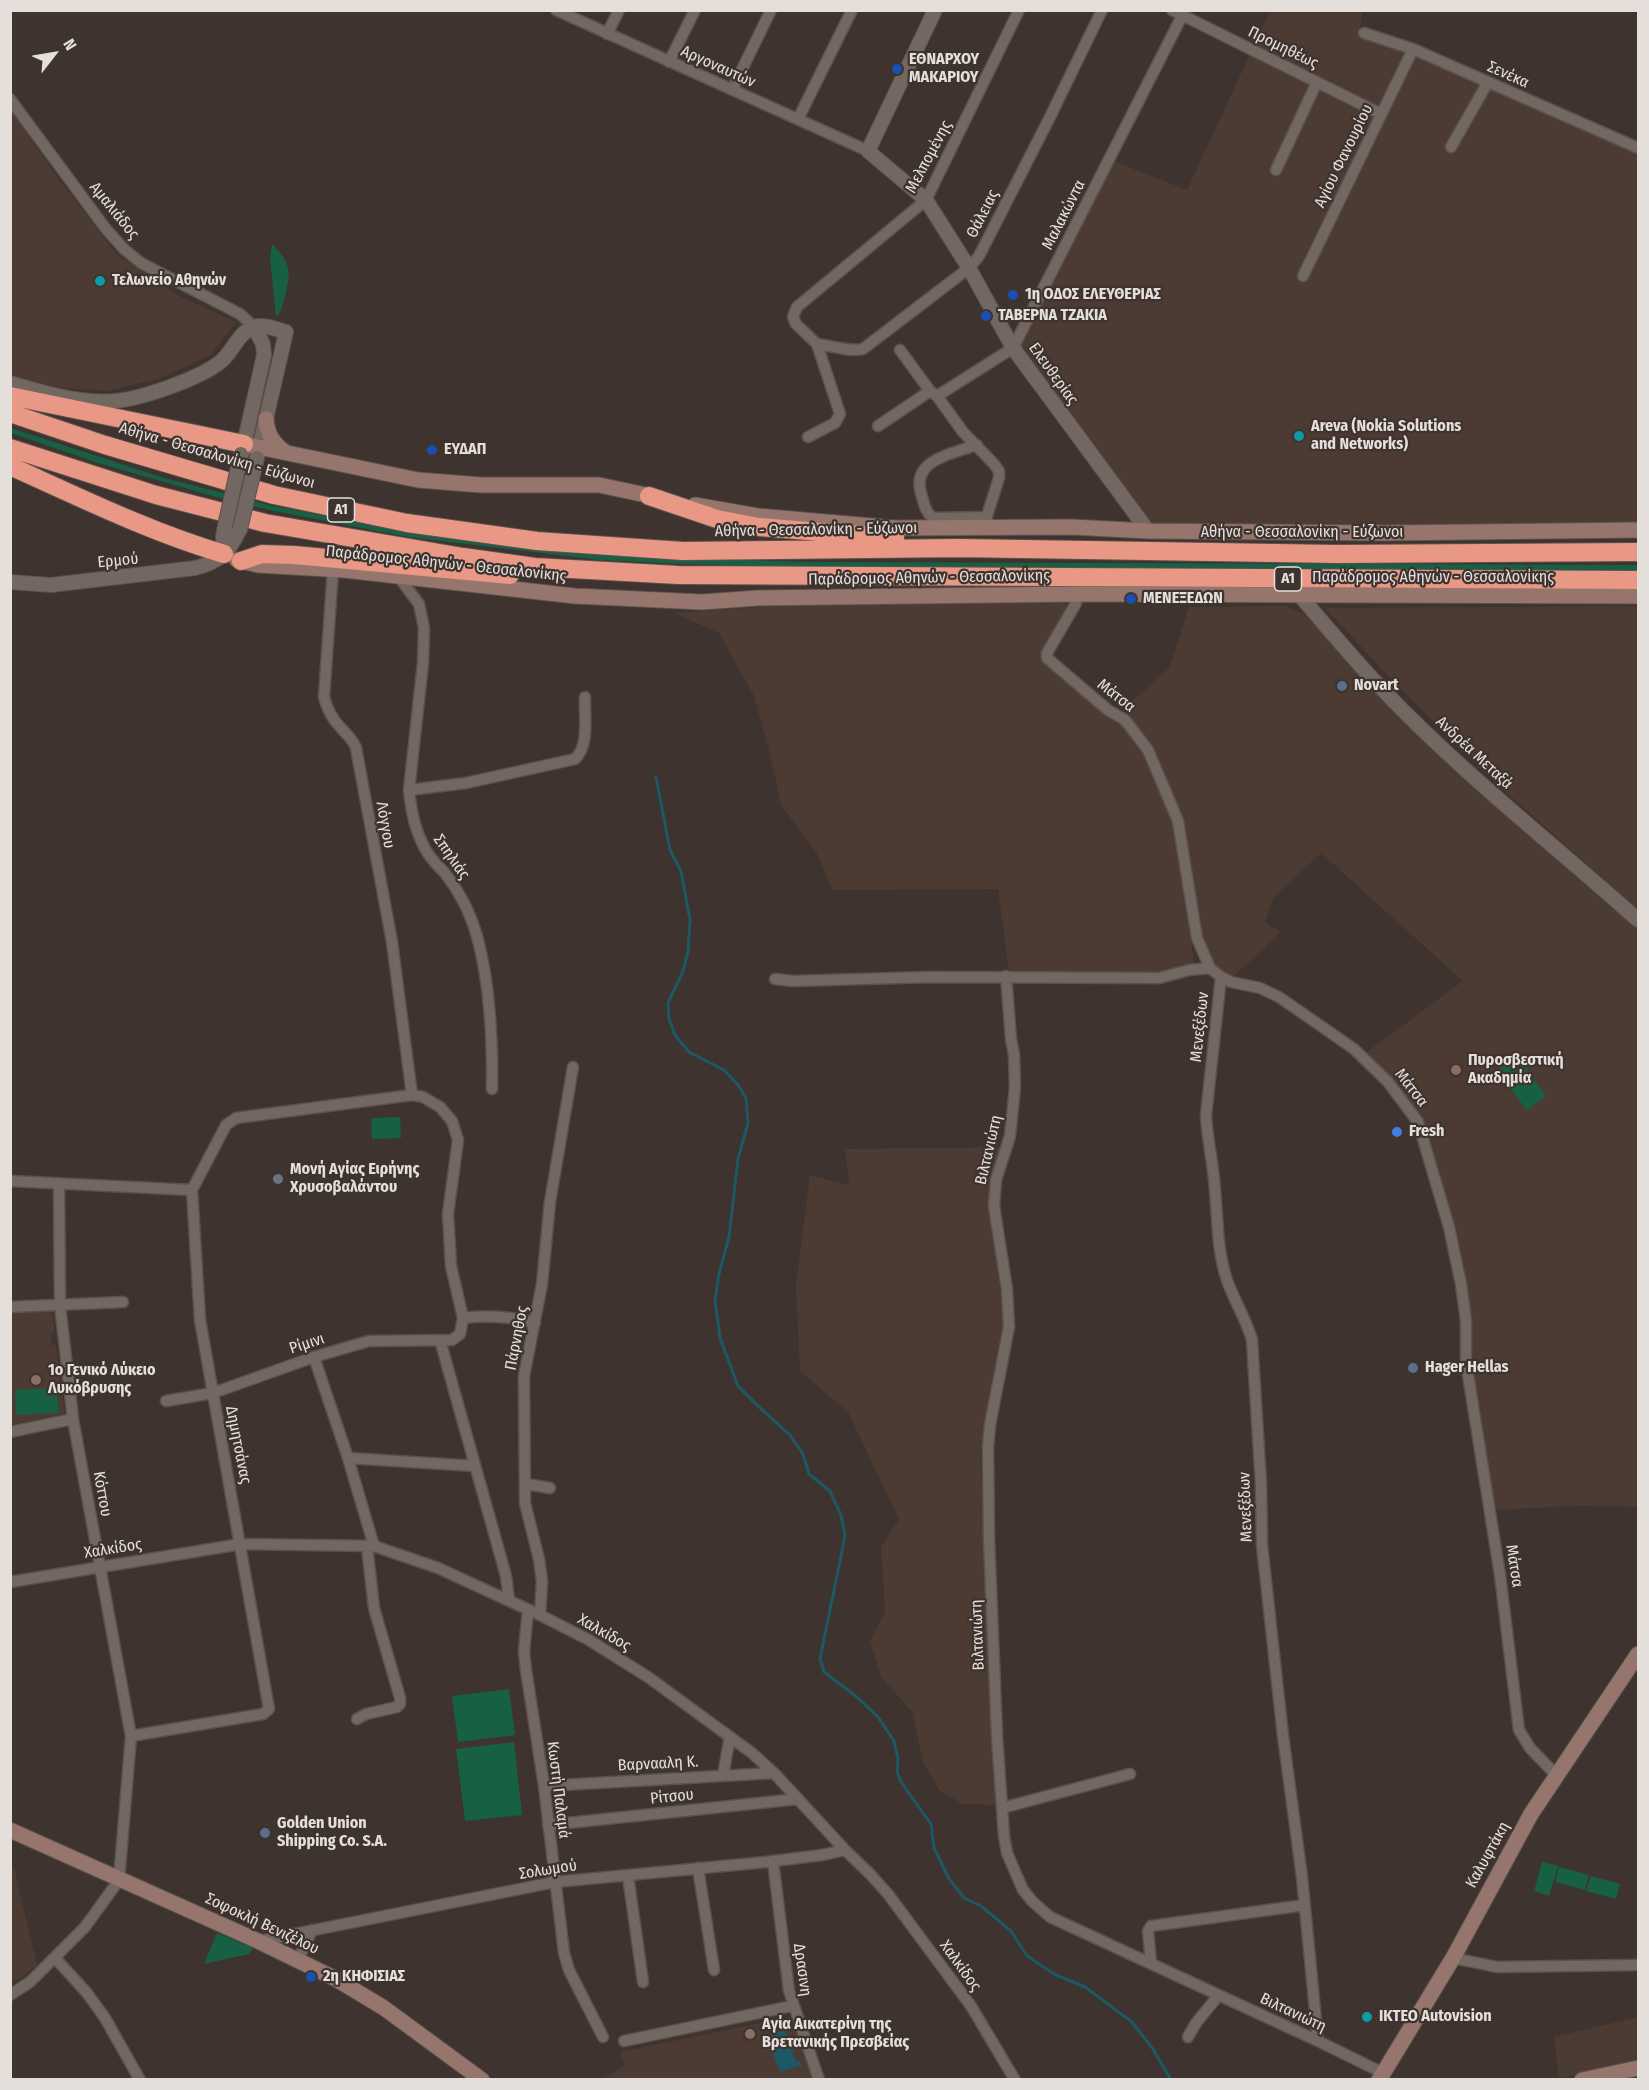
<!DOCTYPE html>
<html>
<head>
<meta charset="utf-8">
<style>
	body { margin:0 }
	#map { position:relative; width:1649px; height:2090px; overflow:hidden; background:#3e332e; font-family:"Fira Sans Condensed",sans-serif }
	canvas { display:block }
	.frame { position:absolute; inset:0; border:12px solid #e5dfdb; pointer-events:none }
	.north { position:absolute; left:24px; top:24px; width:60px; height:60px; -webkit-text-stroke:4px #3e332e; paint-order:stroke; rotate:59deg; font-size:16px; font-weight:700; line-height:24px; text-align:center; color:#e5dfdb }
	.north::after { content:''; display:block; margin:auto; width:21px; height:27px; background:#e5dfdb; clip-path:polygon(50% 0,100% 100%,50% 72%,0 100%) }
</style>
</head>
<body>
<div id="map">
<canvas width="1649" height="2090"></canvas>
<div class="frame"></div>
<div class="north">N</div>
</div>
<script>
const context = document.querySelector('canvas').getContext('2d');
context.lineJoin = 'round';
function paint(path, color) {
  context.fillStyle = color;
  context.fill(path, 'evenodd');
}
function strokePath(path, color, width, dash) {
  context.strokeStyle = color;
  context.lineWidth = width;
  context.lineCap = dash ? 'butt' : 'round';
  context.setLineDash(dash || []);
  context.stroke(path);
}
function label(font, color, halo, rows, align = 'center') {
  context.font = font + ' "Fira Sans Condensed",sans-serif';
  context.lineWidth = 4.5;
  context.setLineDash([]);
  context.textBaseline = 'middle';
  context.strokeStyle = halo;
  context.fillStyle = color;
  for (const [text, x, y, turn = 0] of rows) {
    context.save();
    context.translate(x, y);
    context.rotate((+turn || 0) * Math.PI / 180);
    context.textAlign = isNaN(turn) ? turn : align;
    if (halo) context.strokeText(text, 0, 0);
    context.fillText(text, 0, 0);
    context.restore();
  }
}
paint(new Path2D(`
	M1270,11H1363L1358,37L1421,57L1638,153V524L1468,527L1136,525L1007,350L1106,158L1187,190Z
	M11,110L56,175L116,254L181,297L236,322L211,355L161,378L107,391L63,388L11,376Z
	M1060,601L1065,603L1067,611L1042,659L1044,663L1108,714L1123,721L1146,752L1177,832L1194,963L1170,970L1142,973L1009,972L998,889L833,890L816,852L781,805L771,758L754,696L719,633L674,613L762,607Z
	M1286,606L1305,615L1504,808L1638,927V1507L1578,1506L1493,1510L1473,1380L1472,1328L1464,1265L1437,1173L1427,1129L1398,1089L1367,1052L1463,981L1321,853L1273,898L1265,922L1281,932L1232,978L1213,963L1202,941L1191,859L1183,823L1149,744L1123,710L1170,667L1189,607Z
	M1638,606V909L1501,788L1400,688L1325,608Z
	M1001,1147L989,1182L991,1226L1004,1313L1003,1333L980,1456L998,1805L962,1804L939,1790L923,1762L913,1713L881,1677L870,1641L885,1612L881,1547L899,1519L848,1412L800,1371L796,1286L810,1175L849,1185L845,1149Z
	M52,1310L55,1332L51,1335L52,1345H56L65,1414L14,1424L11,1422V1312Z
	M14,1868L37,1965L20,1979L11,1983L10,1869Z
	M790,2017L812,2079L600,2080L625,2066L620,2052Z
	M1638,2017V2063L1559,2079L1554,2037Z`), '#4c3b33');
paint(new Path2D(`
	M272,244C290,262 292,271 285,296C283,304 282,311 276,317L270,258Z
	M11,428L161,477L269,505L407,532L598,555L808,562L1638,565V571L809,567L682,564L599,560L408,537L269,510L209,495L98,463L11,433Z
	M1517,1056L1546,1096L1527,1110L1497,1071Z
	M400,1117L401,1138L372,1139L371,1118Z
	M57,1388L59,1413L16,1415L15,1390Z
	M509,1689L515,1735L458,1742L452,1696Z
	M514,1742L522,1815L465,1821L456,1749Z
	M1542,1862L1558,1866L1549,1896L1534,1891Z
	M1559,1867L1589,1875L1585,1890L1555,1882Z
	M1591,1876L1620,1884L1616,1899L1586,1891Z
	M217,1933L253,1948L249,1954L204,1964Z`), '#176043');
paint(new Path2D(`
	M785,2029L796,2062L799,2061L801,2065L780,2072L767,2036Z`), '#1d5965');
strokePath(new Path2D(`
	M656,777L670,850L681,871L690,920L688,952L683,971L668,1003L669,1019L675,1035L689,1052L724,1070L738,1085L746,1098L748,1123L738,1159L729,1237L719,1274L715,1300L720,1338L738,1386L759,1407L790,1435L803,1454L809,1474L830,1491L841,1515L845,1536L820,1659L824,1672L857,1697L878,1717L894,1741L898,1759L897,1772L901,1782L931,1824L934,1848L949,1879L964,1898L981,1906L1011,1931L1027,1956L1054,1974L1085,1987L1132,2022L1153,2049L1171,2080`), '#1d5965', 3);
const minor = new Path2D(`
	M556,10L868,151
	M1172,10L1381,114
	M1364,33L1413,49L1638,148
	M607,34L619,10
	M669,62L695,10
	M732,90L771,10
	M10,99L106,229L124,249L141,263L240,314L254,327
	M798,119L852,10
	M1451,147L1488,82
	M1276,170L1317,82
	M1303,276L1413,49
	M817,344C833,346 848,352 863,349L969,268L979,256L1049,119L1102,10
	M930,391L937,396L963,432L994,464L999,471V478L985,522
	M937,396L1013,348L1182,16
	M878,426L930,391L900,350
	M808,437L835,423L840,414L817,344L796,324L793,317L797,307L926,200L1019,10
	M977,445C953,453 911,460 921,493C924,503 925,512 933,518L987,517
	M333,569L324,697C327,709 332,719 341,728C347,735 353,739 356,748L392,942L412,1095
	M398,576L419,604L424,628L423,663L409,790C411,812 416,836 429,855C433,861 439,867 444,872C453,883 460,895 466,907C489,954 493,1037 492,1089
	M1079,594L1075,605L1047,653V658L1108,710L1125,720L1148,750L1178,821L1197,938L1210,968L1221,977L1231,982L1260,988L1279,997L1354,1049L1388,1082L1418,1122L1449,1227L1461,1284L1466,1321V1362L1500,1575L1519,1730L1530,1748L1556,1775
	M409,790L466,783L575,759C590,745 584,716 585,697
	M1006,976L1011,1039L1014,1055L1015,1087L1010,1136L996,1180L994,1206L1007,1289L1009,1327L990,1425L988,1447L989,1539L997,1736L1004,1836L1007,1853L1023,1890L1033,1902L1050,1917L1318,2041L1383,2073
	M1221,977L1206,1115C1207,1137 1212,1158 1214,1179C1218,1213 1216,1248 1227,1280C1234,1301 1246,1318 1252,1340L1261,1484L1262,1545L1283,1736L1302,1877L1318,2041
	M775,979L792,981L931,977L1159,978L1189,970L1210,968
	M10,1181L192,1190L226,1125L236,1118L412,1095L423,1097L440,1107L452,1121L458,1140L448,1214L451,1266L463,1318L460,1334L452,1340L369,1341L314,1357L213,1393L166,1401
	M10,1307L123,1302
	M463,1318C489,1315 510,1316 535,1323
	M440,1340L506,1576L509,1600
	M314,1357L348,1458L374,1546
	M10,1432L73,1419
	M348,1458L475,1466
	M526,1484L550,1488
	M10,1582L241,1544L374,1546L438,1568L540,1615L589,1640L648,1677L752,1753L774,1773L845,1850L870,1874L888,1894L971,2006L1015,2080
	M528,1610L524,1651L526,1670L544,1786L564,1953L569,1970L603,2037
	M540,1615L542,1581L539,1559L525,1503L524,1376L542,1284L550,1202L573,1067
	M357,1719L366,1714L397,1707L400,1704V1698L374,1608L367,1546
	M131,1736L263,1714L269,1709L200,1320L192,1190
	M723,1775L730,1737
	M544,1786L774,1773
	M1002,1808L1130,1774
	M548,1825L798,1799
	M773,1861L789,1991L819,2080
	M698,1868L714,1970
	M628,1876L643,1982
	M259,1941L555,1882L766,1862L822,1855L845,1850
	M55,1958L87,1993L105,2018L140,2080
	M1453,1958L1497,1967L1638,1965
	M298,1960L312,1930
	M1151,1963L1148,1931L1151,1926L1305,1905
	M10,1995L30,1982L85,1927L119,1880L131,1736L73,1419L60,1305L59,1184
	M1188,2037L1196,2023L1218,1996
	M624,2041L792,2006`);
const tertiary = new Path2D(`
	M935,10L868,151L926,200L969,268L1013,348L1148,531
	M10,383C48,394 89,407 129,399C153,394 199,378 219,363C232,354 238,332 254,327C264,324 276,329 286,332L257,458
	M242,453L264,355L263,344L254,327
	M224,554L223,537L225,526
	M10,582L51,585L195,568C220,562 229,552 240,529
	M1301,597C1328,628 1354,660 1383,690C1462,773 1553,844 1638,920`);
const secondary = new Path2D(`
	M266,419C267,434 273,443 285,452
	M244,444L418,480L481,485H599L660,498
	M695,505L758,516L895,528L1072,527L1148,531L1384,533L1638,530
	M237,560L258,565L344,570L575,596L702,602L758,598L1079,594L1638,596
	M10,1830L258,1941L336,1979L384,2008L482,2080
	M1379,2080L1453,1958L1531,1814L1638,1654
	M1582,2080L1638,2068`);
const motorway = new Path2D(`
	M10,396L244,444
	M10,413L105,445L274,495L407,523L537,541L683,551L959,548L1337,554L1638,552
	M10,448L156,495L265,523L463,557L535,567L678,575L1638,580
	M10,466C81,498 150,532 224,554
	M649,496L717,519L759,527L895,538
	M241,561L262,554L294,555L510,575`);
strokePath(minor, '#5b524d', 13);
strokePath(tertiary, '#5b524d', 16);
strokePath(secondary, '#5b524d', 17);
strokePath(motorway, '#5b524d', 20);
strokePath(minor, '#736761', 10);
strokePath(tertiary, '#736761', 14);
strokePath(secondary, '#96766c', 15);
strokePath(motorway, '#e99886', 18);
const tertiaryBridge = new Path2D(`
	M225,526L241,454
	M240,529L257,458`);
strokePath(tertiaryBridge, '#5b524d', 16, []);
strokePath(tertiaryBridge, '#736761', 14);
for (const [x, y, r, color] of [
	[897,69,6,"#1a4fb4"],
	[100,281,6,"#0f9aa8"],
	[1013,295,6,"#1a4fb4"],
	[986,316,6,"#1a4fb4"],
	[1299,436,6,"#0f9aa8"],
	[432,450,6,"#1a4fb4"],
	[1131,599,6,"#1a4fb4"],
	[1342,686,6,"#5c6f8a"],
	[1456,1070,6,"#8d6e63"],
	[1397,1132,6,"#3f7fe0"],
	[278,1179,6,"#6b7280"],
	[1413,1368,6,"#5c6f8a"],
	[36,1380,6,"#8d6e63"],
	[265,1833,6,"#5c6f8a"],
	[311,1977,6,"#1a4fb4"],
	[1367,2017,6,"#0f9aa8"],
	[750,2034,6,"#8d6e63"]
]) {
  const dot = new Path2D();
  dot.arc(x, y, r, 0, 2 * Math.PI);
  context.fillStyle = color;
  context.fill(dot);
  strokePath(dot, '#3e332e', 2);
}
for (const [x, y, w] of [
	[341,510,27],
	[1288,579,27]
]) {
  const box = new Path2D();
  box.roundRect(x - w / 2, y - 12, w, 24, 4.5);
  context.fillStyle = '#3e332e';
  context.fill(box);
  strokePath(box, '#e5dfdb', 1.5);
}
label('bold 15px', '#e5dfdb', null, [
	["Α1",341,510],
	["Α1",1288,579]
]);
label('16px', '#e5dfdb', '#3e332e', [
	["Προμηθέως",1283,48,26],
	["Αργοναυτών",718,67,24],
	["Σενέκα",1508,75,24],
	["Αγίου Φανουρίου",1344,156,-64],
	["Μελπομένης",929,157,-62],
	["Αμαλιάδος",114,211,51],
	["Θάλειας",983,214,-63],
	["Μαλακώντα",1064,215,-63],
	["Ελευθερίας",1053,374,54],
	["Αθήνα - Θεσσαλονίκη - Εύζωνοι",217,456,16],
	["Αθήνα - Θεσσαλονίκη - Εύζωνοι",816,530,-1],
	["Αθήνα - Θεσσαλονίκη - Εύζωνοι",1302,533],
	["Ερμού",118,561,-6],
	["Παράδρομος Αθηνών - Θεσσαλονίκης",446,564,6],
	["Παράδρομος Αθηνών - Θεσσαλονίκης",929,578,-1],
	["Παράδρομος Αθηνών - Θεσσαλονίκης",1433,578],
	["Μάτσα",1116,696,38],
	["Ανδρέα Μεταξά",1474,753,43],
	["Λόγγου",385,825,80],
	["Σπηλιάς",451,857,55],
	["Μενεξέδων",1200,1027,-84],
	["Μάτσα",1411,1088,52],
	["Βιλτανιώτη",989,1150,-77],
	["Πάρνηθος",517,1338,-79],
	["Ρίμινι",307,1344,-18],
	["Δημητσάνας",238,1445,79],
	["Κόττου",102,1494,80],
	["Μενεξέδων",1246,1507,-92],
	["Χαλκίδος",113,1549,-9],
	["Μάτσα",1514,1566,81],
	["Χαλκίδος",604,1633,30],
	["Βιλτανιώτη",978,1635,-92],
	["Βαρνααλη Κ.",658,1764,-3],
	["Κωστή Παλαμά",558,1790,83],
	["Ρίτσου",672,1797,-6],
	["Καλυφτάκη",1488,1855,-61],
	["Σολωμού",548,1870,-9],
	["Σοφοκλή Βενιζέλου",262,1924,25],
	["Χαλκίδος",960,1966,54],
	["Δρασινη",802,1970,82],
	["Βιλτανιώτη",1293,2013,25]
]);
label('bold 16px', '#e5dfdb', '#3e332e', [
	["ΕΘΝΑΡΧΟΥ",909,60],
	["ΜΑΚΑΡΙΟΥ",909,78],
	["Τελωνείο Αθηνών",112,281],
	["1η ΟΔΟΣ ΕΛΕΥΘΕΡΙΑΣ",1025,295],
	["ΤΑΒΕΡΝΑ ΤΖΑΚΙΑ",998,316],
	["Areva (Nokia Solutions",1311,427],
	["and Networks)",1311,445],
	["ΕΥΔΑΠ",444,450],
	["ΜΕΝΕΞΕΔΩΝ",1143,599],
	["Novart",1354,686],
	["Πυροσβεστική",1468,1061],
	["Ακαδημία",1468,1079],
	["Fresh",1409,1132],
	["Μονή Αγίας Ειρήνης",290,1170],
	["Χρυσοβαλάντου",290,1188],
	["Hager Hellas",1425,1368],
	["1ο Γενικό Λύκειο",48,1371],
	["Λυκόβρυσης",48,1389],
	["Golden Union",277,1824],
	["Shipping Co. S.A.",277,1842],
	["2η ΚΗΦΙΣΙΑΣ",323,1977],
	["ΙΚΤΕΟ Autovision",1379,2017],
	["Αγία Αικατερίνη της",762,2025],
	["Βρετανικής Πρεσβείας",762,2043]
], 'left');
</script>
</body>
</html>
